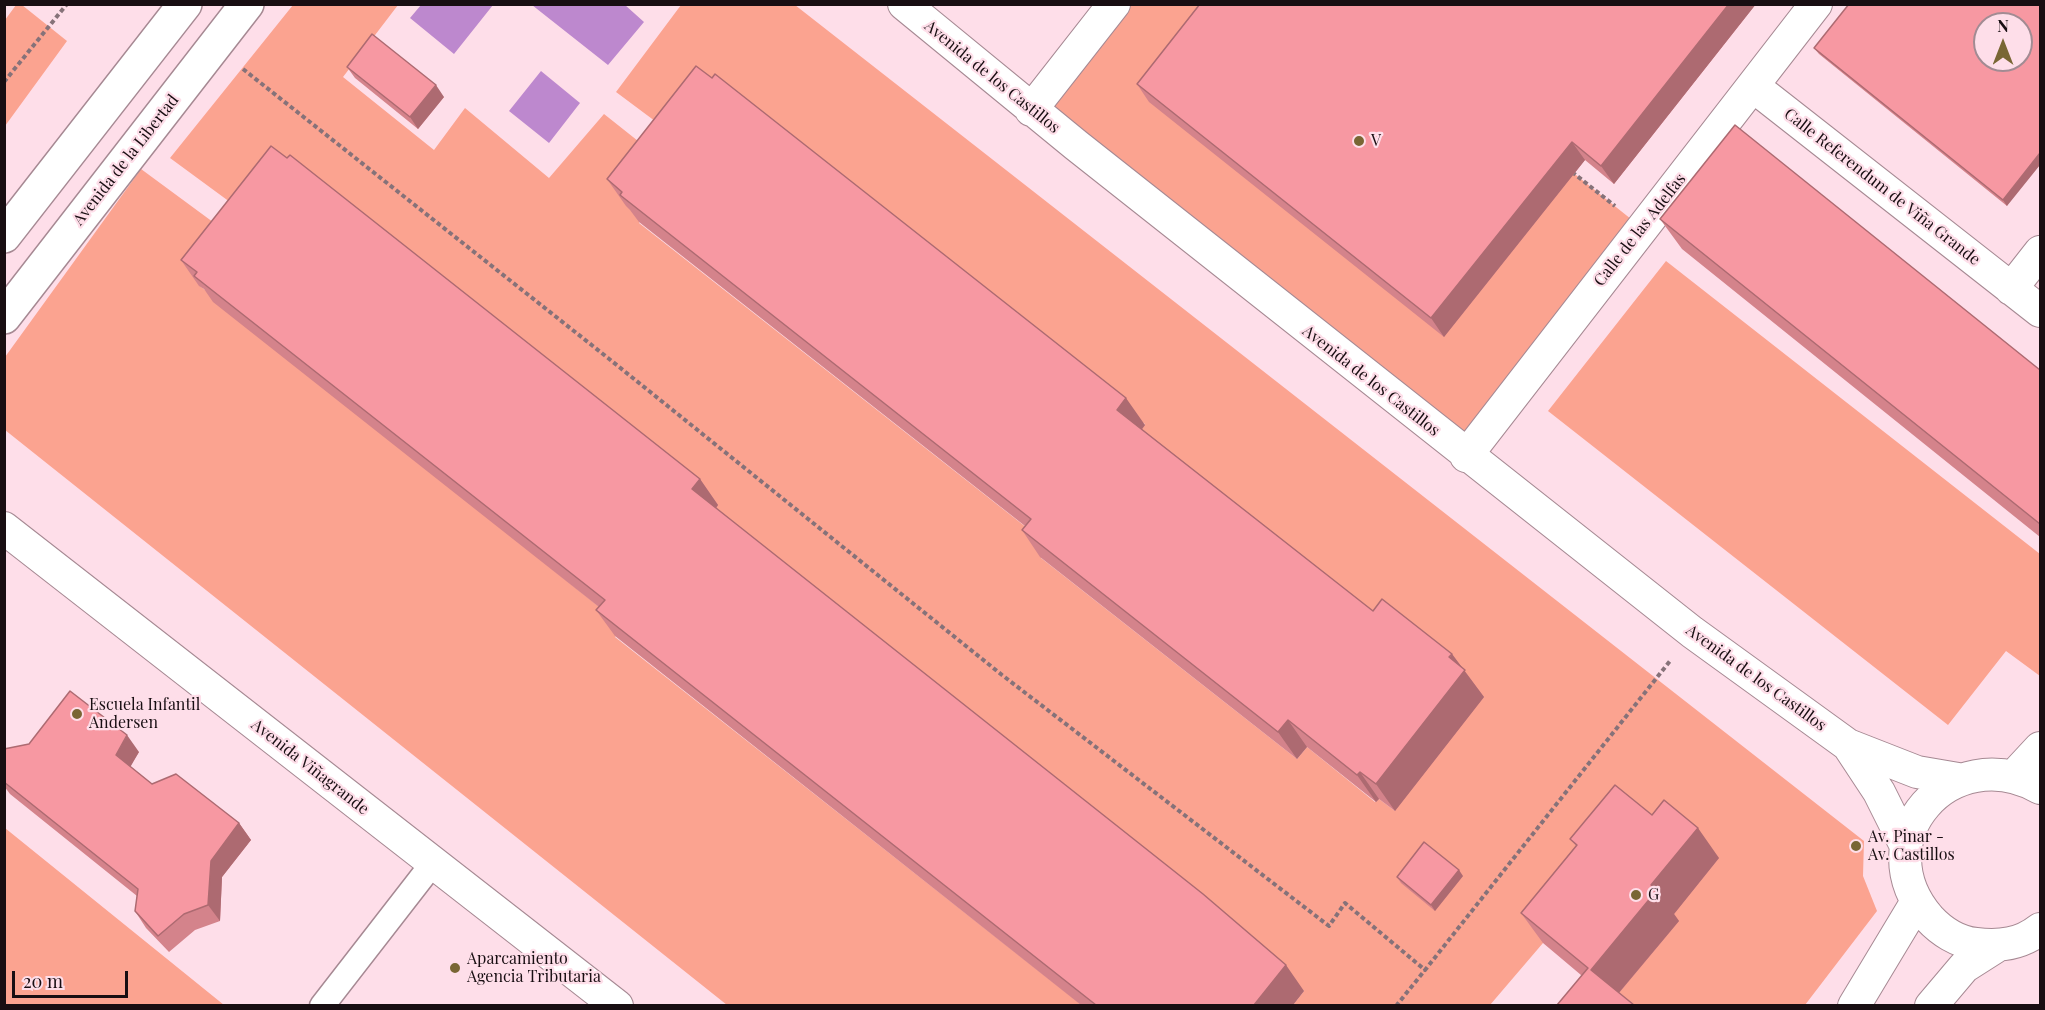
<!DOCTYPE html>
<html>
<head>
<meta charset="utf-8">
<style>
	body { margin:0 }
	#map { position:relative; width:2045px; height:1010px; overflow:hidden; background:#fedee9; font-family:"Playfair Display",serif }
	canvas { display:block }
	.frame { position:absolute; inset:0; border:6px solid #180e12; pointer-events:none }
	.north { position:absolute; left:1973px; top:12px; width:60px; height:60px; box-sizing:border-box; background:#fedee9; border:2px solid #a28b93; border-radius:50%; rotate:0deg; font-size:16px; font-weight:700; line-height:24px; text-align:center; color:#180e12 }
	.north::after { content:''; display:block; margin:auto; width:21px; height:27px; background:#796634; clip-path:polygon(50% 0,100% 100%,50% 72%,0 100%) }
	.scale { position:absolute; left:12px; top:971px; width:116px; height:27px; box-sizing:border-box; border:3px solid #180e12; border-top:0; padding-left:8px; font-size:18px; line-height:21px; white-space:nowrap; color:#180e12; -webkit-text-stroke:4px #fedee9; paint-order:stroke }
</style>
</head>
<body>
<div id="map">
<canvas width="2045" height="1010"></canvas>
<div class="frame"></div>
<div class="north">N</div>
<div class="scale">20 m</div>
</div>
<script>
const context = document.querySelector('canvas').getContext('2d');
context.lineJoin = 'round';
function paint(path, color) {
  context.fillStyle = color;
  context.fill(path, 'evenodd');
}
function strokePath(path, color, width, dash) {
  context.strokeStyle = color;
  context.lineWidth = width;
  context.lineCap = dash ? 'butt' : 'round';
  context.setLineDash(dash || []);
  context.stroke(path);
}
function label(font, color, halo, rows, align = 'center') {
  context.font = font + ' "Playfair Display",serif';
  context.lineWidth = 4.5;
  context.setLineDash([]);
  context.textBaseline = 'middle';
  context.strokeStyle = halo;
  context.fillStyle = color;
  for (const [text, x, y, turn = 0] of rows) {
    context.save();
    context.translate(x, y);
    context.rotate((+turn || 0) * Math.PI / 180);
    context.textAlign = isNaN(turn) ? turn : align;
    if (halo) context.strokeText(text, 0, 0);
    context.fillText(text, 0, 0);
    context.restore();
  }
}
paint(new Path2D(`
	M16,5H22L67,41L5,126V20Z
	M293,5H398L343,77L434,150L465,108L549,178L604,114L662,160L639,223L1050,546L1041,558L1297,759L1307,747L1375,802L1379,799L1395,811L1392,638L1136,437L1145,424L679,139L616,92L681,5H795L1864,841L1863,876L1877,911L1805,1005H1618L1612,1001L1678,920L1543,943L1490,1005H1293L1304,991L170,158Z
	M1114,5H1363L1641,227L1466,456L1031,110Z
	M141,169L236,239L200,286L623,626L615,637L1082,1005H727L5,430V357Z
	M1666,261L2040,554V676L2006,651L1948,725L1548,411Z
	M5,828L224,1005H5Z`), '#fba390');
paint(new Path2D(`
	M421,5V4L493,5L454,54L410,18Z
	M532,5H625L644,22L608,65Z
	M541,71L580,103L549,143L509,111Z`), '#bd88ce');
const pedestrian = new Path2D(`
	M322,1006L433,863`);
const minor = new Path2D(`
	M904,4L1076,145L1692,632L1848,745L1917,772L1958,779
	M1753,86L2040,311
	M1031,110L1114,4
	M2011,289L2040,252
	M1466,456L1816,4
	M4,528L617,1006
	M1848,745L1879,792L1906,846
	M2014,776L2040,748
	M2040,788C1951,738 1861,839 1929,918C1941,931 1958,942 1976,944C2000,947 2021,944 2040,929
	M1854,1006L1916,903
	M1931,1006L1964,967L1997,946`);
const tertiary = new Path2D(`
	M4,236L185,4
	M4,317L247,4`);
strokePath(pedestrian, '#a68993', 27);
strokePath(minor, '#a68993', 34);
strokePath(tertiary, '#a68993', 36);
strokePath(new Path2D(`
	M243,69L608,358L1002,675L1329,926L1345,903L1425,970L1670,661
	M4,82L67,4
	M1572,172L1615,206
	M1396,1006L1425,970`), '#867279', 4, [4.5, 3]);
strokePath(pedestrian, '#fff', 24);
strokePath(minor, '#fff', 32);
strokePath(tertiary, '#fff', 33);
paint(new Path2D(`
	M1200,4H1756L1614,184L1585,160L1444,337L1149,102L1137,84Z
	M2040,4L2007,206L1819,54L1814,48Z
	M347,67L444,97L418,129L355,78Z
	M607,179L1145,425L1142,429L1373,611L1452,654L1484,697L1395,811L1379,799L1376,802L1307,747L1297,759L1040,557L1022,530L1025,526L639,222L630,210L626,206Z
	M1660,219L2040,370V537L1682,249Z
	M181,260L700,479L718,505L716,509L1304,991L1293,1005H1081L615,636L596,610L599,607L213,302L204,289L199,286Z
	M4,749L139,752L130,766L152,784L239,823L251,840L222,877L220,921L195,930L169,952L146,928L135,911L137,896L10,794L4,786Z
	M1652,815L1719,858L1674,914L1679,921L1619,993L1581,975L1543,943L1521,913L1576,846L1570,839Z
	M1463,876L1435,911L1401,883L1397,877Z`), '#d4838b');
paint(new Path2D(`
	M1729,4H1756L1614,184L1601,166Z
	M436,85L444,97L418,129L410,117Z
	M1572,142L1585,160L1444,337L1431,318Z
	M2040,153V165L2007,206L2003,200Z
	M1126,398L1145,425L1136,437L1117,410Z
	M700,479L718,505L710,516L692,489Z
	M1452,654L1484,697L1395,811L1376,784Z
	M1288,720L1307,747L1297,759L1278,732Z
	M127,735L139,752L128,771L116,755Z
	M1360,772L1379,799L1376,802L1357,775Z
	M239,823L251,840L222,877L220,921L208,905L211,861Z
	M1698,828L1719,858L1674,914L1679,921L1612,1001L1591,970L1651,885Z
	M1459,870L1463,876L1435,911L1431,905Z
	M1286,965L1304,991L1293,1005H1254Z`), '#ad6a71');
const building = new Path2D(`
	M1200,4H1729L1601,166L1572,142L1431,318L1137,84Z
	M1849,4H2040V153L2003,200L1814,48ZM1985,24H2021V60H1985Z
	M372,34L436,85L410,117L347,67Z
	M696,66L712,78L715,74L1126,398L1117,410L1373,611L1382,599L1452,654L1449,657L1465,670L1376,784L1360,772L1357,775L1288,720L1278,732L1022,530L1031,519L620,195L622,192L607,179Z
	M1735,125L2040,370V524L1660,219Z
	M271,146L287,158L290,155L700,479L692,489L1203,894L1286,965L1254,1005H1096L596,610L605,600L194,276L197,272L181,260Z
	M70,691L127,735L116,755L152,784L176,774L239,823L211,861L208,905L184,914L158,936L135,911L138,889L4,782V749L29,744Z
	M1615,785L1652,815L1664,800L1698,828L1651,885L1657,890L1591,970L1634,1005H1557L1588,968L1521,913L1577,845L1570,839Z
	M1424,842L1459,870L1431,905L1397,877Z`);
paint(building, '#f798a2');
strokePath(building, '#ad6a71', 1.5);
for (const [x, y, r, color] of [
	[1359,141,6,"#796634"],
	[77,714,6,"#796634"],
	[1856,846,6,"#796634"],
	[1636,895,6,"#796634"],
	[455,968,6,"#796634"]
]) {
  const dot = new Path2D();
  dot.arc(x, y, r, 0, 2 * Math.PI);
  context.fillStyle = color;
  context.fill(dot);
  strokePath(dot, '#fedee9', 2);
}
label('16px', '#180e12', '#fedee9', [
	["Avenida de los Castillos",992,77,39],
	["Avenida de la Libertad",126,160,-52],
	["Calle Referendum de Viña Grande",1882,187,38],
	["Calle de las Adelfas",1640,230,-52],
	["Avenida de los Castillos",1371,381,38],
	["Avenida de los Castillos",1756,678,36],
	["Avenida Viñagrande",310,767,38]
]);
label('16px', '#180e12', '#fedee9', [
	["V",1371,141],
	["Escuela Infantil",89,705],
	["Andersen",89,723],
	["Av. Pinar -",1868,837],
	["Av. Castillos",1868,855],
	["G",1648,895],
	["Aparcamiento",467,959],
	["Agencia Tributaria",467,977]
], 'left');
</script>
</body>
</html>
